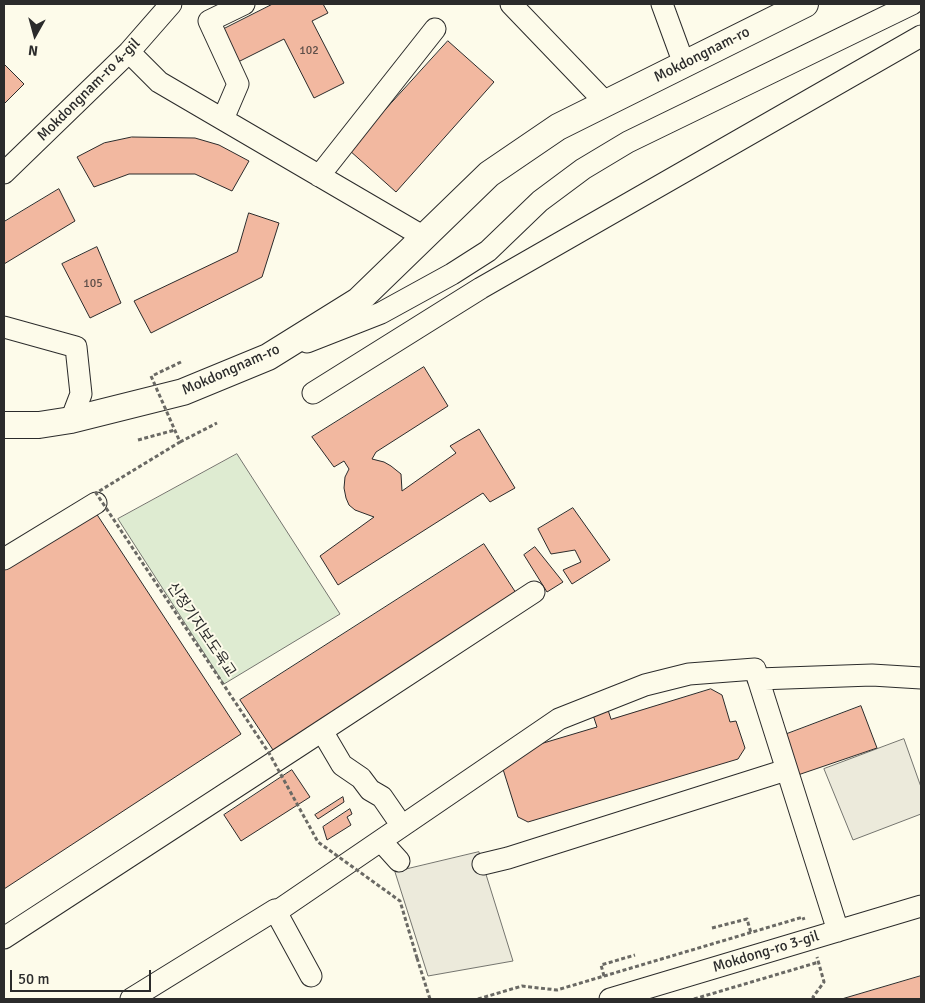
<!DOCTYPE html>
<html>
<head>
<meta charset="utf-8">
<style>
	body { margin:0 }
	#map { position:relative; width:925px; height:1003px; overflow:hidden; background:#fdfbea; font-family:Signika,sans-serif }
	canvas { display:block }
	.frame { position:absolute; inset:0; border:5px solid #2b2b2b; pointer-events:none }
	.north { position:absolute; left:10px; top:10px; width:50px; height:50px; -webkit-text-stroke:4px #fdfbea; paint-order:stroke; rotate:187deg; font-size:14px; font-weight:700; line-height:20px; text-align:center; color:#2b2b2b }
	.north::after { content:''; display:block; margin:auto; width:18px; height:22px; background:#2b2b2b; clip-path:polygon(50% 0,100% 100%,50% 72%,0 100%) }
	.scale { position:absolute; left:10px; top:970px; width:141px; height:22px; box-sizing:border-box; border:2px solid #2b2b2b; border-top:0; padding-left:6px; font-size:15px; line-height:18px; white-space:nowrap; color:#2b2b2b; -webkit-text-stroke:4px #fdfbea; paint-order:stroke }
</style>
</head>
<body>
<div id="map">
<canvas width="925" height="1003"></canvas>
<div class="frame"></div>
<div class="north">N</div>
<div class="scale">50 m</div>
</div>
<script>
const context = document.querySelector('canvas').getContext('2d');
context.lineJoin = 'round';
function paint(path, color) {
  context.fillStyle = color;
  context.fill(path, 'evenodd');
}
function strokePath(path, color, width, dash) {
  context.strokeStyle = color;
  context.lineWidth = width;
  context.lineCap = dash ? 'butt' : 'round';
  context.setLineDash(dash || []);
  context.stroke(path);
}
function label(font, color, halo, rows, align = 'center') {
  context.font = font + ' Signika,"Noto Sans KR",sans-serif';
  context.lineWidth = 4;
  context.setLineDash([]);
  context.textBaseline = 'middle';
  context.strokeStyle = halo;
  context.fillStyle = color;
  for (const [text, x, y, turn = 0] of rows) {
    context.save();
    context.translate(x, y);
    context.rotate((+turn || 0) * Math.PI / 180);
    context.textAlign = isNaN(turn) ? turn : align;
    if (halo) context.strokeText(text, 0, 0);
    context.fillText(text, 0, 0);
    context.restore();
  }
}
const green = new Path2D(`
	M237,454L340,614L224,684L118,519Z`);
paint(green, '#deebd1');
strokePath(green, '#74746e', 1);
const parking = new Path2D(`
	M904,739L921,787V814L853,840L824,769Z
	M479,852L513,961L428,976L395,872Z`);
paint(parking, '#eceadb');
strokePath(parking, '#74746e', 1);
const building = new Path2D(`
	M273,4H323L328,13L312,21L344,83L314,98L284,39L236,63L220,31Z
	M448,41L494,82L396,192L349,150Z
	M4,64L24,84L4,104Z
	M132,137L195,138L219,145L249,161L232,191L195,174H129L94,187L77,157L104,143Z
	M59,189L75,221L4,264V222Z
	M249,213L279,223L262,277L151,333L134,301L237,252Z
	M97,247L121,303L90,318L62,264Z
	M424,367L448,406L376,452L372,459L384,462L391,466L401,474L402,491L456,453L450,446L479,429L515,488L490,502L483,493L338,585L320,556L374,517L355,510L349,505L346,498L344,488L345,477L349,469L344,461L334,467L312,437Z
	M573,508L610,560L572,584L563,570L581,562L575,550L551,554L538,529Z
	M94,510L241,734L4,889V568Z
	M484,544L518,596L275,753L240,700Z
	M535,547L563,582L547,592L524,555Z
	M711,689L722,695L730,722L736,721L745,748L738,759L528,822L518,817L502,766L510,753L597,727L593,715L608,710L611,719Z
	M861,706L877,748L792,777L779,737Z
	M292,770L310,797L241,841L224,815Z
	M343,797L344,802L318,819L315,815Z
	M350,809L352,814L347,817L351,825L327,840L323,827Z
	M921,976V999H842Z`);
paint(building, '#f2b8a0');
strokePath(building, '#2b2b2b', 1);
const minor = new Path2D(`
	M511,4L606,103
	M662,4L684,64
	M129,52L159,82L424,237
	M223,119L238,84L209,21L244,4
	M4,173L129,52L171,4
	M319,176L435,29
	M4,327L76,347L81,394L71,420
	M307,342L381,313L452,274L488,251L540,201L583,169L628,142L912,4
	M313,393L481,288L921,36
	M4,559L96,503
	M758,679L872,675L921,678
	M322,731L342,765L361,778L370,790L382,797L402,826
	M381,841L399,861
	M483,864L508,858L786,770
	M275,910L311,976
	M4,938L302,744L534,592
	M131,999L275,910H279L559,719L645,685L689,674L755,669L838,931
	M610,999L921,906`);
const major = new Path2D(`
	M4,425H39L71,420L183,392L268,357L358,301L489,174L558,127L805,4`);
strokePath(minor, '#2b2b2b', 23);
strokePath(major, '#2b2b2b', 28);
strokePath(new Path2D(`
	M154,375L181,362
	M138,440L175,430
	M180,442L217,423
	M712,928L747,919L751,933
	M417,958L430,999
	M604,976L601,965L635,955
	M478,999L522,986L557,990L803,917L804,920
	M694,999L819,962
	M814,999L813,997L824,982L817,957`), '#6a6964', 3, [4, 2.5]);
strokePath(minor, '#fdfbea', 21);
strokePath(major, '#fdfbea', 26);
strokePath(new Path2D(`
	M151,376L180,442L96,493L269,753L318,842L400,901L417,958`), '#6a6964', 3, [4, 2.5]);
label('12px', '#5d4e48', null, [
	["102",309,51],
	["105",93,284]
]);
label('15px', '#2b2b2b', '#fdfbea', [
	["Mokdongnam-ro",702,55,-27],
	["Mokdongnam-ro 4-gil",89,90,-45],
	["Mokdongnam-ro",231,370,-24],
	["신정기지보도육교",201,630,56],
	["Mokdong-ro 3-gil",766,952,-17]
]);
</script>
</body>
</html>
